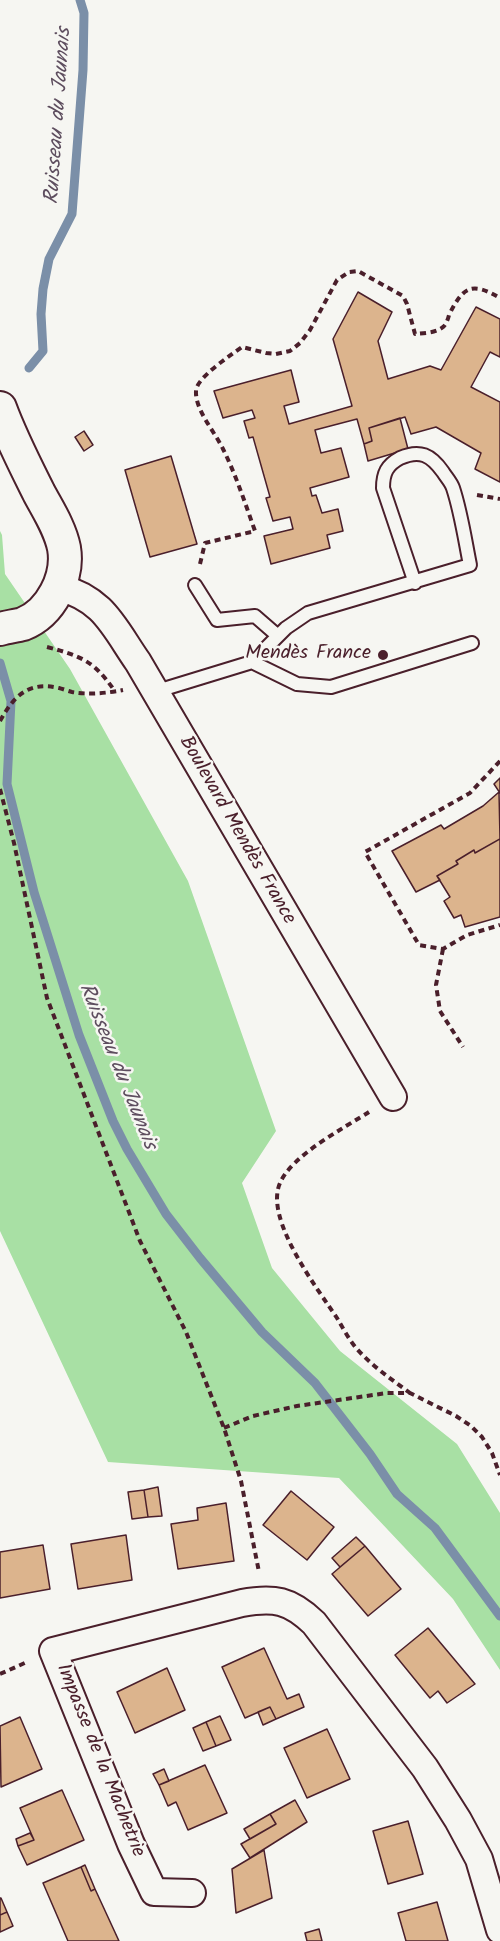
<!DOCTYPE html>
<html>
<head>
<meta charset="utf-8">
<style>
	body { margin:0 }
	canvas { display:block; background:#f6f6f2 }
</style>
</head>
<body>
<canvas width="500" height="1941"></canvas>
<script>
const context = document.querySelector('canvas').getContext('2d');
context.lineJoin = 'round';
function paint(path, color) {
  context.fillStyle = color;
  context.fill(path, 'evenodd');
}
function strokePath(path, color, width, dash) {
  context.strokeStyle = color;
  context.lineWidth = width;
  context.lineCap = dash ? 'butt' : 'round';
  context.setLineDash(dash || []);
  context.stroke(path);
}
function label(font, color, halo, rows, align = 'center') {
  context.font = font + ' Kalam,sans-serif';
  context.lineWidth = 5;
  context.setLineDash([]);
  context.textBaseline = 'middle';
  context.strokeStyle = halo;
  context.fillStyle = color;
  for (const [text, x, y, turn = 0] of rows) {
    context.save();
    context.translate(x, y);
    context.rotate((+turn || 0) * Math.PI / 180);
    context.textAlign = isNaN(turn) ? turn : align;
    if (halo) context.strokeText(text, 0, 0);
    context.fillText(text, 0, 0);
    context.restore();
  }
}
paint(new Path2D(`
	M0,531L2,535L5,574L70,669L188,881L276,1131L242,1183L272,1268L340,1351L457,1444L500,1513V1670L453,1599L339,1478L108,1462L0,1231Z`), '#a8e0a4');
strokePath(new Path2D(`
	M29,368L43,351L41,314L43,289L49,259L72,214L83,70L84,13L80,0
	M0,663L11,701L7,784L34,892L79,1035L113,1121L127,1149L166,1214L200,1258L262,1332L315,1383L370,1454L397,1494L435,1528L500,1616`), '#7b8fa8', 9);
const building = new Path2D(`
	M358,292L392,312L378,341L388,379L430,366L441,370L476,307L500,319V357L490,352L471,387L500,402V482L475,469L481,453L436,427L411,434L405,417L369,428L372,441L364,444L357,419L315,430L321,453L341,448L349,477L310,488L312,496L316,495L322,513L338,509L343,531L327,535L330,548L271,564L264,536L293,529L290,517L273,521L266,498L270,497L253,437L249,438L244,421L255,418L252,410L223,418L214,391L291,370L299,402L284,406L289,424L352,406L333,339Z
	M400,418L408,449L368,461L364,444L372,441L369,428Z
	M84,431L93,445L84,451L75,437Z
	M171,456L197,544L150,557L125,470Z
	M500,778V793L494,784Z
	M499,792L500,839L475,853L474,850L456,861L458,864L437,876L440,880L416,892L392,851L441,825L444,829L483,806Z
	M500,839V917L465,927L461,915L454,918L444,901L450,897L437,876L458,864L456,861L474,850L475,853Z
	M158,1487L162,1516L148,1517L144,1490Z
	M144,1490L148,1517L132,1519L128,1492Z
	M291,1491L334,1527L307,1560L263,1525Z
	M226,1503L234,1561L178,1569L171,1524L198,1520L197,1508Z
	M126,1535L132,1580L78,1589L71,1544Z
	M356,1537L365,1546L340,1567L332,1558Z
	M43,1545L50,1589L0,1598V1552Z
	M365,1546L401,1589L368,1616L332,1574Z
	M428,1628L475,1684L447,1703L438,1691L430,1698L395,1655Z
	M264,1648L287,1699L299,1694L304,1707L276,1719L270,1707L245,1718L222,1667Z
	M167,1668L185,1710L135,1733L117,1692Z
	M270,1707L276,1719L263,1725L258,1712Z
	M220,1716L231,1740L216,1746L206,1722Z
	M20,1717L42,1769L1,1787L0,1726Z
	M206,1722L216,1746L203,1751L193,1728Z
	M327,1729L350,1779L307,1798L284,1748Z
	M205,1765L227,1813L188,1830L176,1802L168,1806L159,1785Z
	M164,1769L169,1781L159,1785L153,1774Z
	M62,1790L84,1840L27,1865L18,1846L34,1840L20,1808Z
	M295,1800L307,1822L250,1858L241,1844L276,1824L270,1814Z
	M270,1814L276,1824L250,1839L244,1829Z
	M408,1821L423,1874L388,1884L373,1831Z
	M30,1833L34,1840L18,1846L16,1839Z
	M264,1850L272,1898L236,1913L232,1869Z
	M85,1865L95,1889L91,1891L81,1867Z
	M81,1867L91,1891L95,1889L119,1941H68L43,1883Z
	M0,1898H1L7,1912L0,1915Z
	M437,1902L448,1941H406L398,1913Z
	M7,1912L13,1926L0,1932V1915Z
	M319,1929L322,1941H307L305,1933Z`);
paint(building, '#dcb48d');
strokePath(building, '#4a1f2b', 1.5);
const service = new Path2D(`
	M195,585L217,620L255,616L278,636
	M252,662L286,628L308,613L470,565C465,540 461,512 453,488C451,482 446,477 443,472C431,455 420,449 400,458C387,465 383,473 383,488L415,583
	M154,692L252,662L297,684L331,687L472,643`);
const minor = new Path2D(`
	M58,587C104,599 113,626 138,662L393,1097
	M192,1893L154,1892L131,1844L53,1651L242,1603C274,1597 290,1600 314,1623L425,1768L458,1820L479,1859L500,1930`);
const tertiary = new Path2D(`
	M0,408C11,438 25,465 39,493C48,510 60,528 64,548C69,577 51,613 23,624C15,626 7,627 0,629`);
strokePath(service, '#4a1f2b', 16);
strokePath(minor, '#4a1f2b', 30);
strokePath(tertiary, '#4a1f2b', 36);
strokePath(new Path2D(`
	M477,495L500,499
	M200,564L205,543L255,531C245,503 236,475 223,449C215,432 195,410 196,391C196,378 231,355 242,347L266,353L276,354L290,351L300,343L310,330L337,280L349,272L358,271L403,296L407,304L415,334C424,333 436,333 443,327C446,325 448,319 449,315C463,287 471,281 500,298
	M47,647C81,656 94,661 114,690
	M0,721C14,696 28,681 59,688C63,689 68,691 72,692C88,695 108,693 123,690
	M500,761L470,793L365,852L419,945L443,949L467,935L500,925
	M0,789L14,843L47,998L140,1241L186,1332L224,1428L241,1481L259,1572
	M443,949L436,985L440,1011L463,1047
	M369,1112C344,1128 292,1155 280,1183C264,1219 317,1288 337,1318C343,1328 349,1340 357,1349C372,1366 391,1379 410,1393
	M224,1428L253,1416L297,1406L387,1393H410L456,1416L471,1426L482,1437L492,1453L500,1475
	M0,1674L27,1662`), '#4a1f2b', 4, [6, 4.5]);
strokePath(service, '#f6f6f2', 12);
strokePath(minor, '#f6f6f2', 26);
strokePath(tertiary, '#f6f6f2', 32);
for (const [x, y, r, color] of [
	[383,655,6,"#4a1f2b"]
]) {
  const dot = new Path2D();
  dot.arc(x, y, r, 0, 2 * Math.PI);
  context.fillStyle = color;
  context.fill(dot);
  strokePath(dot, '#f6f6f2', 2);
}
label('20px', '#4a1f2b', '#f6f6f2', [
	["Mendès France",371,655]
], 'right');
label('20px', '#4a1f2b', '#f6f6f2', [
	["Boulevard Mendès France",236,831,60],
	["Impasse de la Machetrie",99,1761,68]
]);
label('italic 21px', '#5e4e5f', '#f6f6f2', [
	["Ruisseau du Jaunais",60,116,-86],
	["Ruisseau du Jaunais",116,1067,68]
]);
</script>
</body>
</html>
